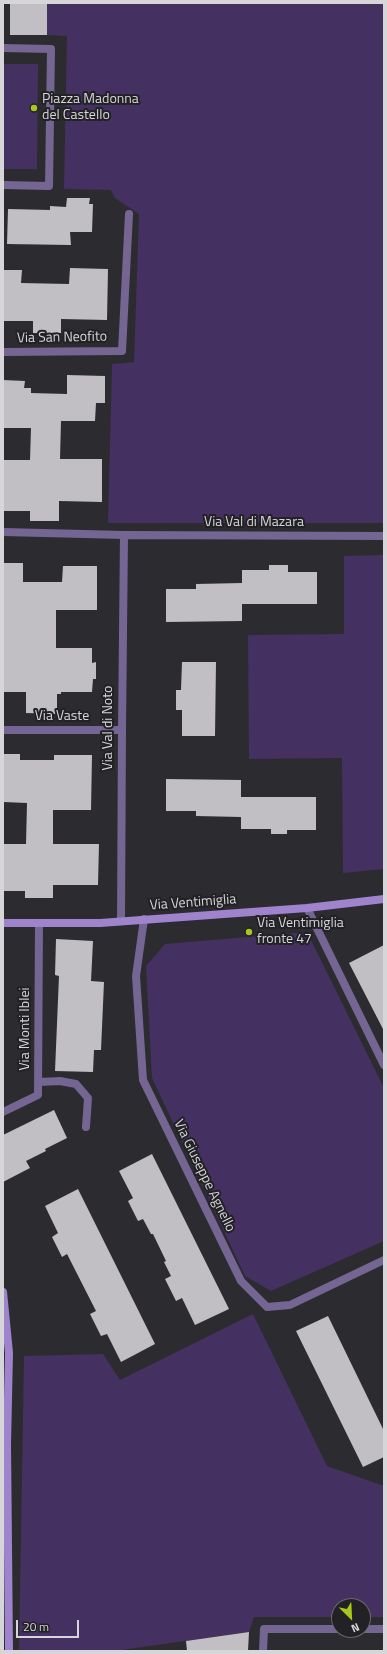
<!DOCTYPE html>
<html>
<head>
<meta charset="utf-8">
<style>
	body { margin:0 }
	#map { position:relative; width:387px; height:1654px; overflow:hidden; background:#2c2b2f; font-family:"Titillium Web",sans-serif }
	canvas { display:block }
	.frame { position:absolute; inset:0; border:4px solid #d6d5d7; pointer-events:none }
	.north { position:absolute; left:331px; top:1598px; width:40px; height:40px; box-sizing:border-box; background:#222125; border:1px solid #6a696c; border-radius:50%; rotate:156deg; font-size:11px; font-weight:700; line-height:16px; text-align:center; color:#d6d5d7 }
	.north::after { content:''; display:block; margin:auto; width:14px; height:18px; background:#a8c71c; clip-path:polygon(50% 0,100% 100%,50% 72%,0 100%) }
	.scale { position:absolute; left:16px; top:1620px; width:63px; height:18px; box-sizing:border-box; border:2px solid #d6d5d7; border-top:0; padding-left:5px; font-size:12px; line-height:14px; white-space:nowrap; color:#d6d5d7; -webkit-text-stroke:3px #222125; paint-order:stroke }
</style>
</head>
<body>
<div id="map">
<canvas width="387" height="1654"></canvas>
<div class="frame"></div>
<div class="north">N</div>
<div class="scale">20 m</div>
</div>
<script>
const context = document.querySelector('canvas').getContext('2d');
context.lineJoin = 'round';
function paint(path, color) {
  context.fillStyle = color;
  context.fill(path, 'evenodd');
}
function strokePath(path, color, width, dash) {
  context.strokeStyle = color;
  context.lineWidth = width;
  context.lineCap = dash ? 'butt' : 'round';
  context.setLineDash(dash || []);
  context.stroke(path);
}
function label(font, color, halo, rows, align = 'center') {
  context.font = font + ' "Titillium Web",sans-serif';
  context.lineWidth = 4;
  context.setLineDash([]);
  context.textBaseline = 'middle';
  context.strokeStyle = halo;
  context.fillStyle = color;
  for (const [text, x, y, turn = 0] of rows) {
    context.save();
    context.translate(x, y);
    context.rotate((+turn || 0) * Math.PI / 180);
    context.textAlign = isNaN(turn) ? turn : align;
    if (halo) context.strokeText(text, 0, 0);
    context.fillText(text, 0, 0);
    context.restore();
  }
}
paint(new Path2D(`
	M47,3H384V523H108L112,364L134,362L139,214L115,198L111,190L64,189L67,36L47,35Z
	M3,64H38L37,169H3Z
	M384,555V869L343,873L342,758L249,759L248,635L344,634V556Z
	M307,932L384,1088V1241L271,1291L245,1276L152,1078L146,966L165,944Z
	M253,1314L327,1466L384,1486V1617H363V1606H339V1617H254L249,1632L114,1651H19L24,1356L103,1354L120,1380Z`), '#443162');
paint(new Path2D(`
	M10,3H47V35H10Z
	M67,198H90L89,204H93L92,232H70L71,245L7,244L8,209L50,210V206L66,207Z
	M70,268L108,269L107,320L61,319V333H33V321H3V270H22L21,283L69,284Z
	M67,375L105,376V403H96L95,421H61L60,459H102V502L59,501V521H30V511H3V460H30L31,428H3V380L25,381L24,388H31V393L67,394Z
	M3,563H23V582H62L63,566H97V610H56V648H92V663L96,662V679H93L92,692H61V694H57V714L26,713V692H3Z
	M269,565H288V572H317V604H242V621L166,622V589H196V584L242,583V570H269Z
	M182,662H216L215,736H182V710H176V690H181Z
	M3,754H20V760H54V755H92L91,810H53V844H99L98,885H53V898H25V891H3V844H26L27,803L3,802Z
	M166,779L241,780V797H316V830H287V834H271V829H241V817L196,816V811H166Z
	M56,939L93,941L91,981L104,982L101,1050H94L93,1072L55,1071L59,976L55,975Z
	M384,945V1031L349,963Z
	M54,1110L67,1138L45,1149L46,1151L26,1161L30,1168L3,1182V1135Z
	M152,1154L229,1309L195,1325L182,1298L176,1301L165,1279L171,1276L164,1262L166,1261L153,1234H151L143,1219L138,1221L128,1201L133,1198L119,1171Z
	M78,1189L155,1344L121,1362L107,1334L101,1336L90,1314L96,1311L67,1254L62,1257L52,1237L58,1233L45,1206Z
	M328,1316L384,1431V1457L363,1467L296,1331Z
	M249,1632L248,1651H187L186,1641Z`), '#c1bfc4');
strokePath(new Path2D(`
	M3,48L51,49L49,186L3,185
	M3,352L122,351L129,214
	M3,532L124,535L384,536
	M3,730H122
	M307,908L384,1065
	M144,919L136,976L143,1080L241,1281L267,1307L290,1305L384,1260
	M121,921L122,730L124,535
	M39,1082L60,1081L76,1084L88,1098L86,1127
	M3,1112L38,1095L39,923
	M363,1629H384
	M263,1651L264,1629H339`), '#756592', 8);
strokePath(new Path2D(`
	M3,923H100L307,908L384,899
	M3,1292L9,1353L7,1444L9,1651`), '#9f84cd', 8);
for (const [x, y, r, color] of [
	[34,108,4,"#a8c71c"],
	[249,932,4,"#a8c71c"]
]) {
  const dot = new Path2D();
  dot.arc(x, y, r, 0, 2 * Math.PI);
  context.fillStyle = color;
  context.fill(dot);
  strokePath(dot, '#222125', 1.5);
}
label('14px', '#d6d5d7', '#222125', [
	["Piazza Madonna",42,100],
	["del Castello",42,116],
	["Via Ventimiglia",257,924],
	["fronte 47",257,940]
], 'left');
label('14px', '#d6d5d7', '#222125', [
	["Via San Neofito",62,338,-1],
	["Via Val di Mazara",254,523],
	["Via Vaste",62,717],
	["Via Val di Noto",109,728,-90],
	["Via Ventimiglia",193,903,-4],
	["Via Monti Iblei",26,1029,-90],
	["Via Giuseppe Agnello",204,1176,64]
]);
</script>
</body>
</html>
